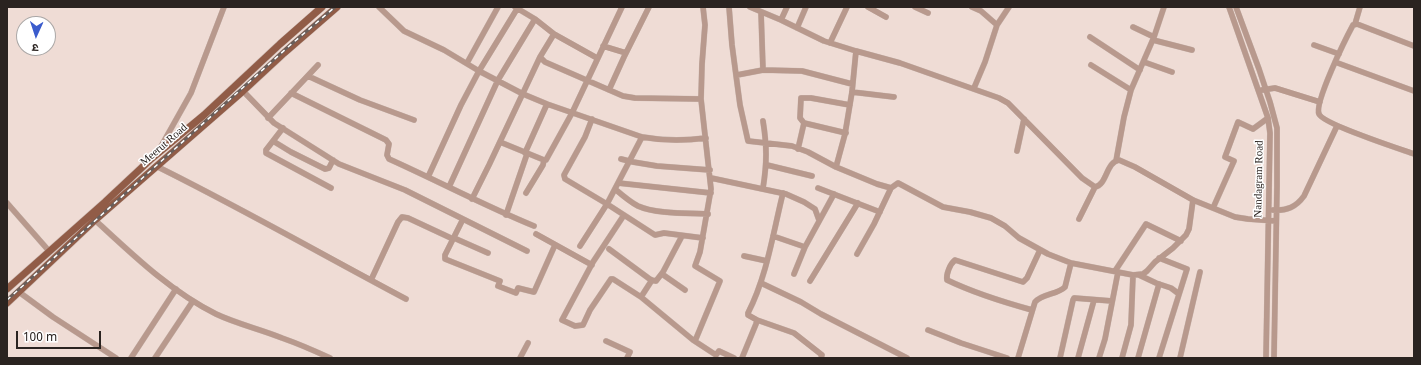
<!DOCTYPE html>
<html>
<head>
<meta charset="utf-8">
<style>
	body { margin:0 }
	#map { position:relative; width:1421px; height:365px; overflow:hidden; background:#efdcd5; font-family:Georgia,"Noto Sans Devanagari",serif }
	canvas { display:block }
	.frame { position:absolute; inset:0; border:8px solid #2a2320; pointer-events:none }
	.north { position:absolute; left:16px; top:16px; width:40px; height:40px; box-sizing:border-box; background:#fff; border:1px solid #aaa7a6; border-radius:50%; rotate:183deg; font-size:11px; font-weight:700; line-height:16px; text-align:center; color:#2a2320 }
	.north::after { content:''; display:block; margin:auto; width:14px; height:18px; background:#3b5ccd; clip-path:polygon(50% 0,100% 100%,50% 72%,0 100%) }
	.scale { position:absolute; left:16px; top:331px; width:85px; height:18px; box-sizing:border-box; border:2px solid #2a2320; border-top:0; padding-left:5px; font-size:12px; line-height:14px; white-space:nowrap; color:#2a2320; -webkit-text-stroke:3px #fff; paint-order:stroke }
</style>
</head>
<body>
<div id="map">
<canvas width="1421" height="365"></canvas>
<div class="frame"></div>
<div class="north">उ</div>
<div class="scale">100 m</div>
</div>
<script>
const context = document.querySelector('canvas').getContext('2d');
context.lineJoin = 'round';
function strokePath(path, color, width, dash) {
  context.strokeStyle = color;
  context.lineWidth = width;
  context.lineCap = dash ? 'butt' : 'round';
  context.setLineDash(dash || []);
  context.stroke(path);
}
function label(font, color, halo, rows, align = 'center') {
  context.font = font + ' Georgia,serif';
  context.lineWidth = 3;
  context.setLineDash([]);
  context.textBaseline = 'middle';
  context.strokeStyle = halo;
  context.fillStyle = color;
  for (const [text, x, y, turn = 0] of rows) {
    context.save();
    context.translate(x, y);
    context.rotate((+turn || 0) * Math.PI / 180);
    context.textAlign = isNaN(turn) ? turn : align;
    if (halo) context.strokeText(text, 0, 0);
    context.fillText(text, 0, 0);
    context.restore();
  }
}
const minor = new Path2D(`
	M379,7L404,31L444,50L479,71L523,94L547,104L642,137C664,141 684,141 706,138
	M515,7L535,19L554,34L597,58
	M729,7L732,45L740,105L748,141L792,146L808,152L836,167L877,184L891,188L898,183L943,207L970,212L991,218L1005,226L1019,238L1048,254L1071,263L1133,275L1143,274L1147,271L1155,262L1173,248L1186,235L1189,229L1193,200
	M750,7L781,20L824,41L856,51L900,63L999,98L1008,103L1082,178L1095,187C1107,185 1106,162 1119,160L1135,167L1193,200L1235,217L1248,219L1276,221
	M868,7L886,17
	M915,7L928,13
	M972,7L981,11L997,25
	M1229,7L1268,118L1270,133L1266,358
	M1236,7L1259,69L1270,102L1277,128V186L1274,358
	M761,12L763,70
	M781,20L787,7
	M1355,24L1360,7
	M1133,27L1154,37
	M797,28L806,7
	M1090,37L1140,70
	M1153,40L1192,50
	M830,43L847,7
	M1314,45L1339,54
	M603,46L626,53
	M1414,46L1357,24L1353,25C1346,38 1314,103 1319,114C1323,124 1400,149 1414,154
	M540,57L545,62L623,96L635,98L701,99
	M1144,62L1172,72
	M1335,62L1414,91
	M467,63L498,7
	M1091,65L1131,90
	M737,75L763,70L802,71L852,84
	M308,76L360,100L414,120
	M974,88L985,62L997,25L1009,7
	M609,90L624,57L649,7
	M1262,90L1275,88L1320,102
	M243,91L274,123L339,164L405,190L527,251
	M852,92L894,97
	M291,93L386,140L389,144L387,155L389,159C438,181 485,206 534,226
	M268,118L318,65
	M592,119L585,137L564,175L565,179L607,204L655,235L664,233L703,238
	M804,123L846,133
	M283,128L266,150V153L331,188
	M273,141L291,152L325,169L329,168L333,160
	M500,142L544,160H546L572,113L622,7
	M798,149L804,123L800,118L801,98H811L850,105
	M159,150L191,93L224,7
	M1017,151L1024,119
	M525,153L547,104
	M621,159L633,162L657,166L710,170
	M1116,161L1124,117L1131,90L1154,37L1164,7
	M767,165L812,176
	M156,166C241,208 323,255 406,299
	M836,167L845,134L852,92L856,51
	M428,177L461,105L479,71L517,9
	M711,178L786,194L804,202L815,209L819,220
	M618,183L711,193
	M449,187L498,80L535,19
	M763,188C767,163 767,146 763,121
	M818,188L880,212
	M615,189C622,195 630,202 638,206C655,214 689,213 708,214
	M526,193L543,165L544,160
	M472,199L489,165L540,57L554,34
	M7,203L49,251
	M1213,208L1234,161L1225,157L1238,122L1253,129L1268,118
	M1273,210C1287,211 1296,207 1304,196L1337,126
	M506,215L527,154
	M624,215L593,262L562,320L575,326L583,325L590,310L611,279H613L641,297L693,340L716,355L719,351L734,358
	M463,219L445,255V259L500,281L498,286L516,293L518,288L534,292L555,245
	M1079,219L1095,187
	M95,220C133,255 170,291 216,314C237,324 260,329 282,338C299,344 315,351 330,358
	M536,234L592,265
	M773,236L805,247
	M454,238L488,253
	M580,246L607,204L642,137
	M609,249L651,280L656,281L663,272L682,236
	M857,254L874,224L891,188
	M744,256L767,261
	M1115,271L1146,224L1181,241
	M662,274L685,290
	M794,274L805,247L834,194
	M1139,275L1156,283L1171,288L1179,294
	M371,280L398,222L402,217L408,218L453,239
	M810,281L858,203
	M761,283L801,302L821,314L907,358
	M19,292L53,317L116,358
	M641,297L652,280
	M1032,310C1003,302 974,293 947,280C946,274 950,264 955,260L1023,282L1027,278L1040,250
	M757,320L794,333L822,355L821,358
	M928,330L961,343L1007,358
	M606,341L630,352L627,358
	M695,341L720,281L695,266L700,252L711,189L701,99L702,64L705,25L703,7
	M131,358L176,289
	M155,358L193,301
	M520,358L528,343
	M742,358L756,324L757,320L748,315V313C767,276 773,233 783,193
	M1018,358L1035,302C1043,293 1057,295 1065,287L1071,263
	M1060,358L1073,300L1074,298L1112,301
	M1078,358L1094,300
	M1099,358L1105,339L1118,272
	M1122,358L1131,325L1133,275
	M1138,358L1159,284
	M1159,358L1187,269L1159,258
	M1180,358L1200,272`);
const major = new Path2D(`
	M7,289L105,202L151,159L204,115L280,44L322,7
	M7,303L95,220L243,91L284,53L337,7`);
strokePath(minor, '#ccbbb4', 6);
strokePath(major, '#ccbbb4', 8);
strokePath(minor, '#b8998d', 5.5);
strokePath(major, '#915c47', 7);
const rail = new Path2D(`
	M7,300L288,47L335,7`);
strokePath(rail, '#6a5f5b', 3);
strokePath(rail, '#fff', 1.5, [4.5]);
label('11px', '#2a2320', '#fff', [
	["Meerut Road",164,145,-41],
	["Nandagram Road",1259,179,-89]
]);
</script>
</body>
</html>
